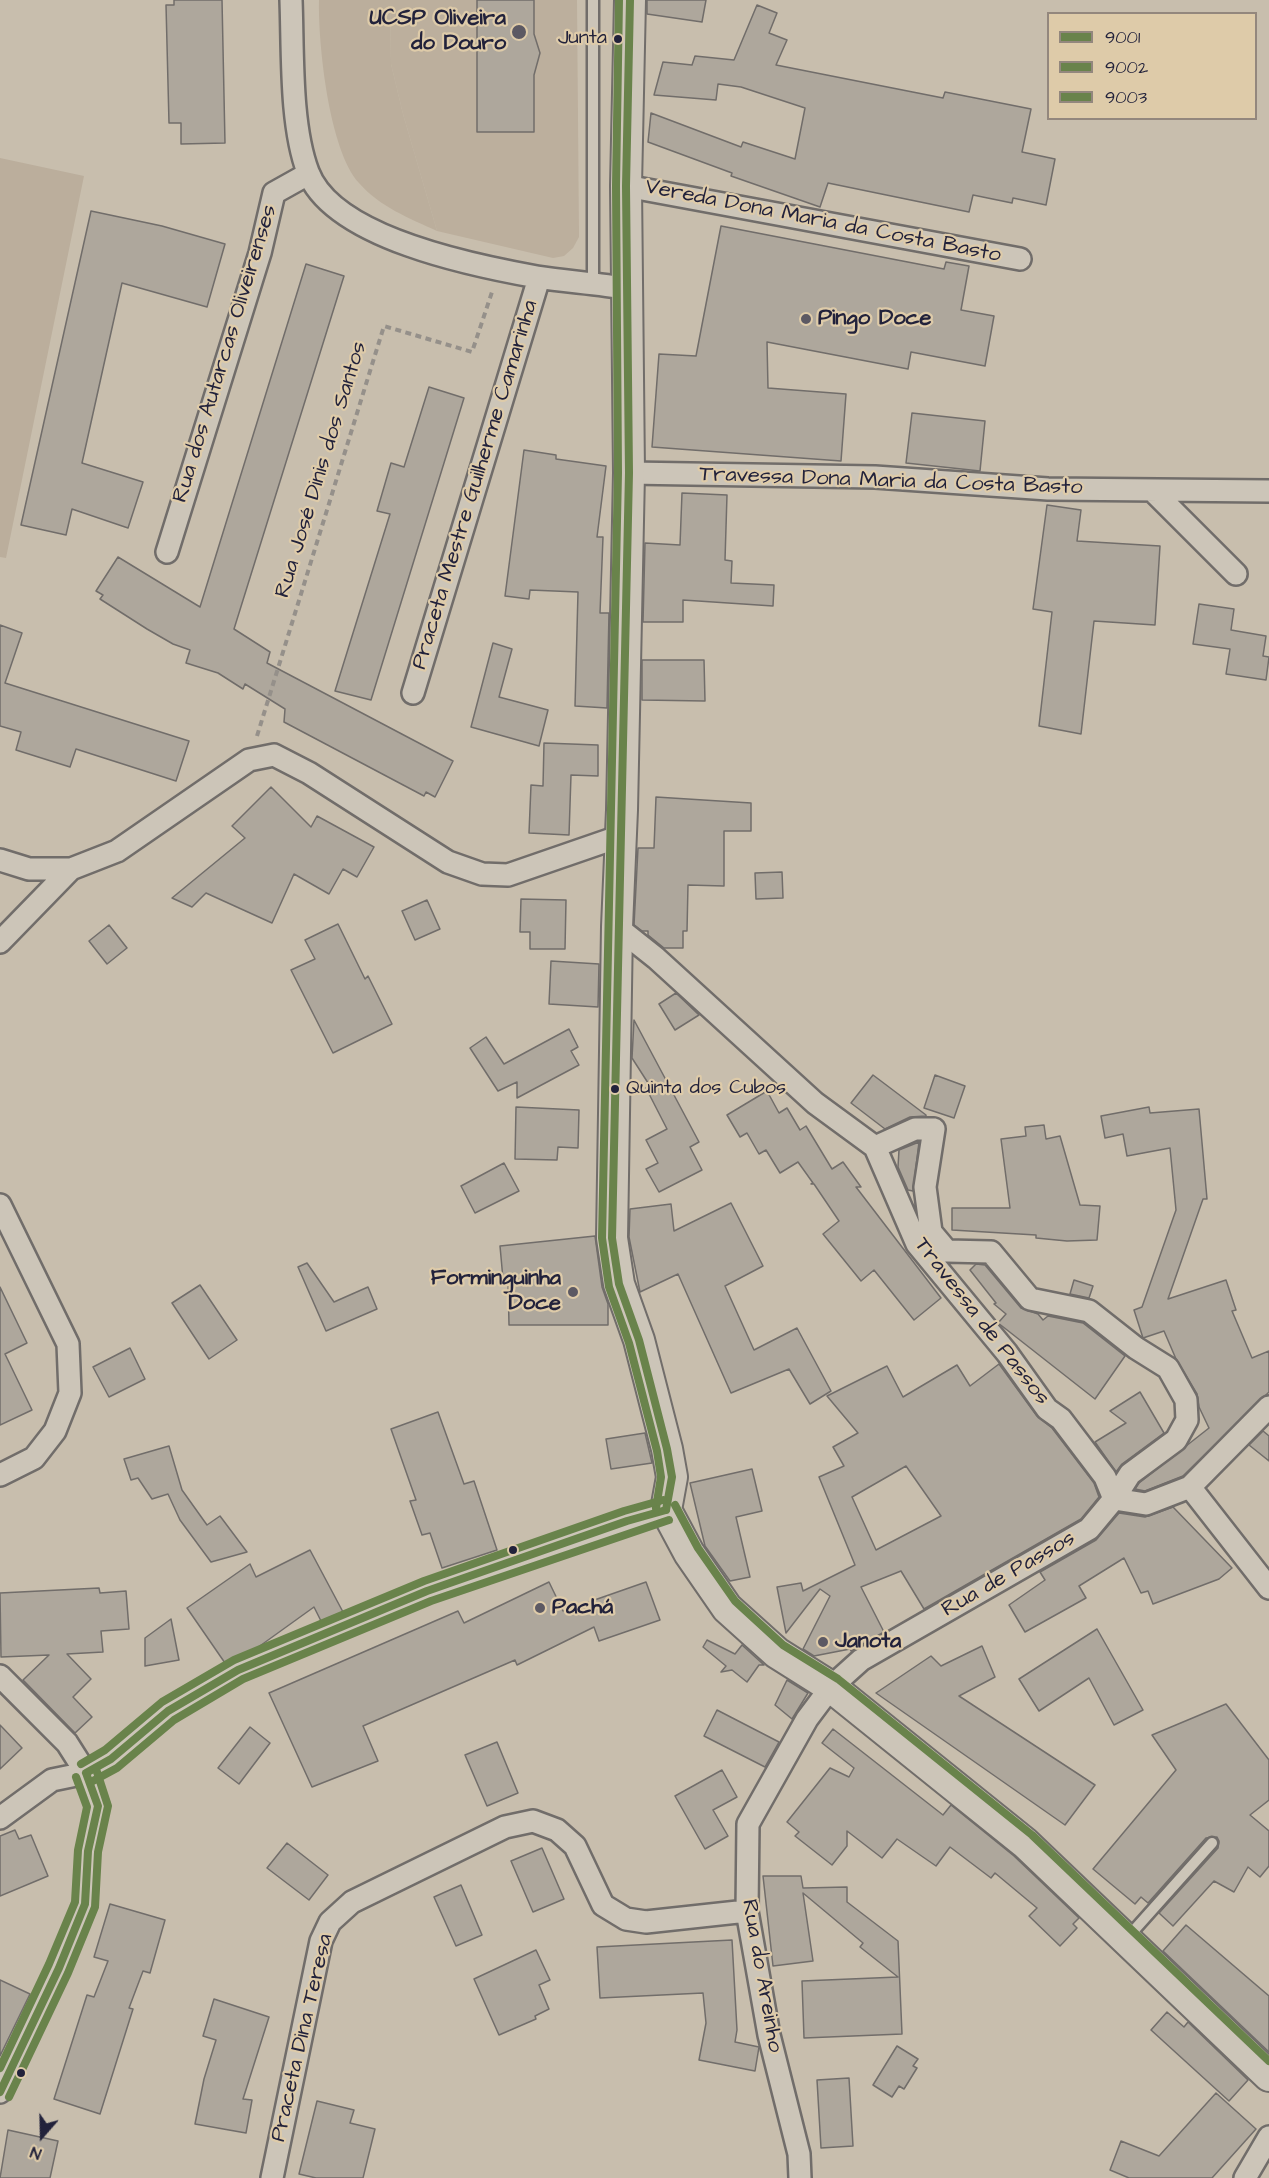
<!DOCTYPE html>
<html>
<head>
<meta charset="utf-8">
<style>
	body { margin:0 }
	#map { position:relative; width:1269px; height:2178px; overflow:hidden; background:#c8bead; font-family:"Architects Daughter",sans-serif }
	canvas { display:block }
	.legend { position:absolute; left:1047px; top:12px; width:210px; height:108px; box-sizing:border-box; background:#decba9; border:2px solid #93877d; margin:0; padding:8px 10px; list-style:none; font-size:18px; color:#22223b }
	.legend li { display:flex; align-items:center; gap:12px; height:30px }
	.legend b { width:30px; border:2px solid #93877d }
	.north { position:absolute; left:12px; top:2106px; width:60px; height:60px; -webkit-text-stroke:4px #decba9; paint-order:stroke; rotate:200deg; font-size:16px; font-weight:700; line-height:24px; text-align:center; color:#22223b }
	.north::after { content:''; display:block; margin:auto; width:21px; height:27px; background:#22223b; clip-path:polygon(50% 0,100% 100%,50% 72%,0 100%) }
</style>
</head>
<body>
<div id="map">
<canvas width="1269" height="2178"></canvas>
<ul class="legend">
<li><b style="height:8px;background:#69834b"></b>9001</li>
<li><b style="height:8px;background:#69834b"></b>9002</li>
<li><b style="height:8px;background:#69834b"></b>9003</li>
</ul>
<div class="north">N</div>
</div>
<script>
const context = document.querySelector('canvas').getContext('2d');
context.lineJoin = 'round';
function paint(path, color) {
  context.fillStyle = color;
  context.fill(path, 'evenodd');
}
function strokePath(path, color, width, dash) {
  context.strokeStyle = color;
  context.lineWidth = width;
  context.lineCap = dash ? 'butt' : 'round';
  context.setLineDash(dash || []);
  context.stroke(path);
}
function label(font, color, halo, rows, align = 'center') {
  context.font = font + ' "Architects Daughter",sans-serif';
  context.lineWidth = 4.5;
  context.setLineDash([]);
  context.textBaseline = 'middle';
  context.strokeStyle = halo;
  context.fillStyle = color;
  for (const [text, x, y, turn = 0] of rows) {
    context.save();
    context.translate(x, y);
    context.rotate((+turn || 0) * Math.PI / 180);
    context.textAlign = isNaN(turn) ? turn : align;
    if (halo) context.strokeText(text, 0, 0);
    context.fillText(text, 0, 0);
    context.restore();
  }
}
paint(new Path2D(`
	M390,0H577L579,237L573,248L564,256L553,258L437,231L403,114L391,64Z`), '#bcaf9d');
paint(new Path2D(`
	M319,0H390L391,64L403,114L437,231C409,218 380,207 359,183C329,150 318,44 319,0Z
	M0,158L84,176L6,558L0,557Z`), '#bbae9c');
const building = new Path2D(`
	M174,0H222L225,143L181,144V123H169L166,5H174Z
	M477,0H534V34L540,53L534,75V132H477Z
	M647,0H706L702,22L647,14Z
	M757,5L777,13L769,33L787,40L776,65L943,98L945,92L1031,109L1022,152L1055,159L1046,205L1013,198L1012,203L973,195L969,212L828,183L820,207L731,176L732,173L648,142L651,113L741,147L743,142L795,159L805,108L741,87L718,84L716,100L654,95L663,62L692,65L695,56L734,60Z
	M91,211L162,226L225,244L207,307L122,283L82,463L143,482L128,528L72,509L66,535L21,525Z
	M721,226L944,269L946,262L969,266L961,310L994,316L985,366L911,352L908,369L767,342L768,388L846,394L841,461L652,447L659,354L696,356Z
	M306,264L344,276L234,629L270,652L267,663L453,761L435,797L426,792L424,796L284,722L285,709L245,684L243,689L218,673L186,663L190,650L173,644L147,629L100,599L103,595L96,591L118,557L200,607Z
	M429,387L464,398L371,700L335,691L390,514L377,511L391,463L404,467Z
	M912,413L985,421L980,471L906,463Z
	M524,450L556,455V459L606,466L597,537H603L600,613H609L607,708L575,706L578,592L530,590L529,599L505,596Z
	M682,493L727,495L725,560L732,561L731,583L774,585L773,606L683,600V622H643L645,543L680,545Z
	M1047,505L1081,510L1077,541L1160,546L1155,625L1094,621L1081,734L1039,726L1052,612L1033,609Z
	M1199,604L1234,609L1231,630L1266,636L1263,656L1269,657L1266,680L1226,674L1230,649L1193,644Z
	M0,625L22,633L5,683L189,741L176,781L76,749L70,767L16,750L21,732L0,726Z
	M493,643L512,649L499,697L548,710L539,746L471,727Z
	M642,660H704L705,701L642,700Z
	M544,743L598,745V776L571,775L569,835L529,833L531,785L543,786Z
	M271,787L311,827L317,816L374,847L357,877L343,869L329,894L294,874L272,923L206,893L192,907L172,898L245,838L232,826Z
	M656,797L751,803V831H724V886L688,885L687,931H683V948H664L648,935V931H642L634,925L638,848H654Z
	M782,872L783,898L756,899L755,873Z
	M521,899L566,900L565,949H530V932H520Z
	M427,900L440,929L415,940L402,911Z
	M338,924L365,979L368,976L392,1024L333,1053L291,970L315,959L305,940Z
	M109,925L127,948L107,964L89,941Z
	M551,961L599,964L598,1007L549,1004Z
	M676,993L699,1015L675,1030L659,1004Z
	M634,1020L699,1142L690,1147L702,1170L659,1192L646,1169L658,1163L646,1140L667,1129L646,1088L650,1086L632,1058Z
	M569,1029L578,1047L571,1051L579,1065L517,1098V1082L498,1091L470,1048L486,1037L504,1064Z
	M873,1075L926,1115V1116L910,1117L885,1129L851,1103Z
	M935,1075L965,1086L954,1118L924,1108Z
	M767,1091L779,1113L787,1108L800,1130L806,1126L832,1169L843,1162L861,1187H856L941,1298L914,1320L874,1270L861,1281L823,1234L839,1221L814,1184H811L813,1183L798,1162L780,1173L766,1150L759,1154L747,1133L740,1137L727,1115Z
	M516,1107L579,1110L578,1148L558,1147L557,1160L515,1159Z
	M1149,1107L1150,1113L1199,1109L1207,1199H1203L1168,1299L1226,1280L1236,1310L1232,1311L1252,1358L1269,1351V1392L1183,1476L1145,1491L1135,1489L1139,1483L1209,1428L1199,1407L1197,1394L1176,1359L1164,1331L1143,1338L1134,1310L1142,1307L1176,1210L1170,1148L1127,1156L1123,1134L1105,1138L1101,1116Z
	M1044,1125L1046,1139L1060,1136L1080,1205L1100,1206L1097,1240L1067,1241L1036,1238V1235L952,1230V1208H1010L1001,1139L1026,1136L1025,1127Z
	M919,1142L913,1191L908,1190L898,1167L899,1150Z
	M504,1163L519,1191L475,1213L461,1186Z
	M731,1203L763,1266L725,1286L754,1350L797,1328L831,1391L810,1404L789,1369L731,1393L678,1274L640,1292L629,1237L630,1209L671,1204L674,1231Z
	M595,1236L602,1287L608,1304V1325H509L508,1279H503L500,1246Z
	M307,1263L334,1302L368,1287L377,1309L326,1331L298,1267Z
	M976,1264L985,1265L1021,1308L1038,1314L1043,1320L1048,1316L1083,1323L1125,1356L1095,1399L1002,1326L998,1323L1006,1314L994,1304L996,1303L970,1270Z
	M1074,1280L1093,1286L1089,1298L1070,1294Z
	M200,1285L237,1340L209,1359L172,1303Z
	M0,1287L27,1343L5,1354L32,1410L0,1425Z
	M130,1348L145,1379L109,1397L93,1367Z
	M999,1364L1037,1416L1052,1428L1094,1483L1099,1497L1081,1519L924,1609L901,1571L861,1587L884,1632L851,1651L850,1649L814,1656L803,1649L830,1596L820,1589L786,1633L777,1587L801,1583L803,1591L855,1565L819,1477L844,1466L833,1447L858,1433L827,1396L887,1366L903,1397L957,1365L970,1386ZM906,1466L941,1516L876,1550L852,1497Z
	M1140,1392L1164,1433L1122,1464L1116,1472L1095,1442L1126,1423L1110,1411Z
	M438,1412L464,1484L474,1481L497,1550L442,1568L430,1533L422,1535L410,1501L416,1500L391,1429Z
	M1263,1431L1269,1436V1461L1249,1445Z
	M645,1433L652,1463L611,1469L606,1439Z
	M169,1446L182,1490L207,1525L220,1516L247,1552L211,1562L180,1520L168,1494L152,1499L138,1478L131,1480L124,1459Z
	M752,1469L762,1511L736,1517L750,1577L730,1581L705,1546L690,1483Z
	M1173,1507L1232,1568L1219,1579L1153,1604L1148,1591L1141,1593L1124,1558L1079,1586L1086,1598L1025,1632L1009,1605L1045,1580L1040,1572L1096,1540L1119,1513L1145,1517Z
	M310,1550L343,1612L321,1621L314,1607L257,1648L225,1663L187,1608L250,1564L256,1577Z
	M549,1582L563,1611L646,1582L660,1620L599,1641L594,1627L517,1665L515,1660L363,1726L378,1761L312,1787L269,1693L458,1611L464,1623Z
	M99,1588L100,1593L126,1591L129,1629L101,1631L103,1652L67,1654L91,1679L73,1697L92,1717L75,1733L23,1680L49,1655L1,1657L0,1593Z
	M171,1619L179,1660L145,1666V1638Z
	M1097,1629L1143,1710L1114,1725L1089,1678L1039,1711L1019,1679Z
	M707,1640L735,1654L742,1645L764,1665H759L747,1682L732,1670L721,1672L726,1666L703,1647Z
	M982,1646L995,1677L959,1696L1095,1785L1065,1825L876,1693L931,1656L941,1666Z
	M787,1680L808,1693L792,1719L775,1705Z
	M1226,1704L1269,1760V1800L1250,1815L1269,1831V1866L1260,1877L1248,1867L1234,1892L1214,1881L1173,1926L1159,1913L1218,1848L1219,1841L1217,1837L1206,1838L1148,1903L1141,1897L1135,1904L1093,1869L1176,1770L1152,1735Z
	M717,1710L779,1742L765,1767L704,1736Z
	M0,1725L22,1748L0,1769Z
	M250,1727L270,1743L239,1784L218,1768Z
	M833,1729L943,1815L951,1805L1014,1856L1079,1918L1073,1924L1077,1928L1060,1946L1029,1916L1037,1908L995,1873L991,1878L950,1847L936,1866L897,1839L882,1858L847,1831V1846L832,1865L795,1836L799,1832L787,1822L830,1768L849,1777L854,1768L822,1743Z
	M497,1742L518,1793L487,1806L465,1755Z
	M722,1770L737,1797L713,1810L728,1836L705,1849L675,1796Z
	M15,1830L19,1839L31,1835L48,1876L0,1896V1836Z
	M287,1843L328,1875L309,1900L267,1868Z
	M542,1848L564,1899L533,1912L511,1861Z
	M763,1876H801L803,1888L847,1887V1902L898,1941L902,2034L804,2038L802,1981L898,1977L860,1947L863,1943L803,1893L813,1961L773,1966Z
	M461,1885L482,1935L456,1946L434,1897Z
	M110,1904L165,1920L150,1973L143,1971L129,2008L133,2009L100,2114L54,2099L87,1995L94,1997L108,1961L94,1957Z
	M1186,1925L1269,1996V2052L1163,1951Z
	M732,1940L737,2030L735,2042L759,2047L755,2071L699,2060L706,2023L703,1993L600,1998L597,1947Z
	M536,1950L550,1980L539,1985L549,2009L535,2016L536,2019L499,2035L474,1979Z
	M0,1980L30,1994L0,2056Z
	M214,1999L269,2017L243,2099L252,2100L246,2133L195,2124L204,2079L216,2040L203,2036Z
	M1167,2012L1184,2027L1188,2022L1248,2080L1229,2101L1151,2030Z
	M897,2046L918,2059L913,2066L917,2068L904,2089L899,2086L892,2097L873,2085Z
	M849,2078L853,2146L821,2148L817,2080Z
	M1216,2093L1256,2129L1212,2178H1129L1110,2170L1121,2141L1159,2156Z
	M317,2101L354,2110L350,2123L375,2129L363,2178H316L299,2174Z
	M8,2130L58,2141L50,2178H0Z`);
paint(building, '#aea79c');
strokePath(building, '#716d6a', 1.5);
const lane = new Path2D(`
	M593,0V282
	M1128,1937L1212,1843`);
const street = new Path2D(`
	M291,0C293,51 290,125 308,172C333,238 475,266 537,277C567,282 598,283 628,289
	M626,186L1020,259
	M629,473L875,477L1048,489L1269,491
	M1154,492L1236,574
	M167,552L260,253L274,193L308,174
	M413,693L539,278
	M0,860L29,869H71L117,851L249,760L274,755L309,773L448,862L482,874L508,875L621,836
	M617,927L656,958L815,1103L875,1147L917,1244L1007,1353L1047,1409L1061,1419L1105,1477L1114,1499
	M0,942L71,869
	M0,1205L68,1344L70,1393L55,1431L34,1458L0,1475
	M1190,1487L1269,1588
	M1114,1499L1146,1504L1190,1487L1269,1407
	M0,1676L67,1743L86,1773L98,1806L88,1851L85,1904L59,1968L0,2092
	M0,1818L52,1780L86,1773L111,1759L168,1711L238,1670L427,1591L627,1521L666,1510
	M272,2178L321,1941L330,1922L352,1902L505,1827L533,1821L557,1830L575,1846L603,1905L626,1919L646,1922L747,1911
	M800,2178L799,2154L769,2035L747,1911L748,1824L807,1719L831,1687L861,1660L1089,1529L1114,1499L1130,1474L1176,1440L1187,1420L1186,1400L1168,1368L1136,1348L1089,1311L1030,1299L991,1252L947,1251L931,1232L925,1187L934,1129H915L875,1147
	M1245,2178L1269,2137`);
const secondary = new Path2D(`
	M630,0L626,186L629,473L622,810L617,927L612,1238L619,1284L639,1340L667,1449L672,1477L666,1510L689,1553L727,1608L777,1653L831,1687L1025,1843L1269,2076`);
strokePath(lane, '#716d6a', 15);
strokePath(street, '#716d6a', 26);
strokePath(secondary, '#716d6a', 34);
strokePath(new Path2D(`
	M257,736L384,326L472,352L493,289`), '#95908a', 4, [6, 4.5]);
strokePath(lane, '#ccc5b8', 10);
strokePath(street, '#ccc5b8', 21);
strokePath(secondary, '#ccc5b8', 30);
strokePath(new Path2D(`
	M630,0L626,186L629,473L612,1238L619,1284L639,1340L667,1449L672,1477L666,1510
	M86,1773L111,1759L168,1711L238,1670L427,1591L627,1521L666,1510
	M0,2092L59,1968L85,1904L88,1851L98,1806L86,1773`), '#69834b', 8);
strokePath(new Path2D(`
	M619,0L616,186L618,473L602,1238L609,1287L629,1343L657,1451L661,1477L656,1508
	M91,1782L117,1768L174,1720L243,1679L431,1601L669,1520
	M9,2097L68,1973L95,1907L98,1852L108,1806L96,1769`), '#69834b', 8);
strokePath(new Path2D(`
	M675,1505L698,1548L735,1601L783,1645L838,1679L1032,1835L1269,2061
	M81,1764L105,1750L162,1702L234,1660L424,1581L624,1511L663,1500
	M0,2068L49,1964L75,1902L78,1850L87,1807L76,1777`), '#69834b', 8);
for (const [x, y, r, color] of [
	[519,32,8,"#5c5963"],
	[618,39,5,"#22223b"],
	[806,319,6,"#5c5963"],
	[615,1089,5,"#22223b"],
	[573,1292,6,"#5c5963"],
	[513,1550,5,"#22223b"],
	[540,1608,6,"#5c5963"],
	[823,1642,6,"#5c5963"],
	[21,2073,5,"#22223b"]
]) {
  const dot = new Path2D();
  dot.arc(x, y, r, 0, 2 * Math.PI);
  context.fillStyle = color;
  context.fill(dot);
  strokePath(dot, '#decba9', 2);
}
label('20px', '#22223b', '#decba9', [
	["Junta",607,39],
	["Quinta dos Cubos",626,1089,"left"]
], 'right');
label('bold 22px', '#22223b', '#decba9', [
	["UCSP Oliveira",506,19,"right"],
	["do Douro",506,44,"right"],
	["Pingo Doce",818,319],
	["Forminguinha",561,1279,"right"],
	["Doce",561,1304,"right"],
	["Pachá",552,1608],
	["Janota",835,1642]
], 'left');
label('22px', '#22223b', '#decba9', [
	["Vereda Dona Maria da Costa Basto",823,222,11],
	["Rua dos Autarcas Oliveirenses",226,354,-73],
	["Rua José Dinis dos Santos",322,470,-73],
	["Travessa Dona Maria da Costa Basto",891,482,2],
	["Praceta Mestre Guilherme Camarinha",476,485,-73],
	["Travessa de Passos",981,1322,52],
	["Rua de Passos",1009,1575,-30],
	["Rua do Areinho",761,1976,80],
	["Praceta Dina Teresa",303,2038,-77]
]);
</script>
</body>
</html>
